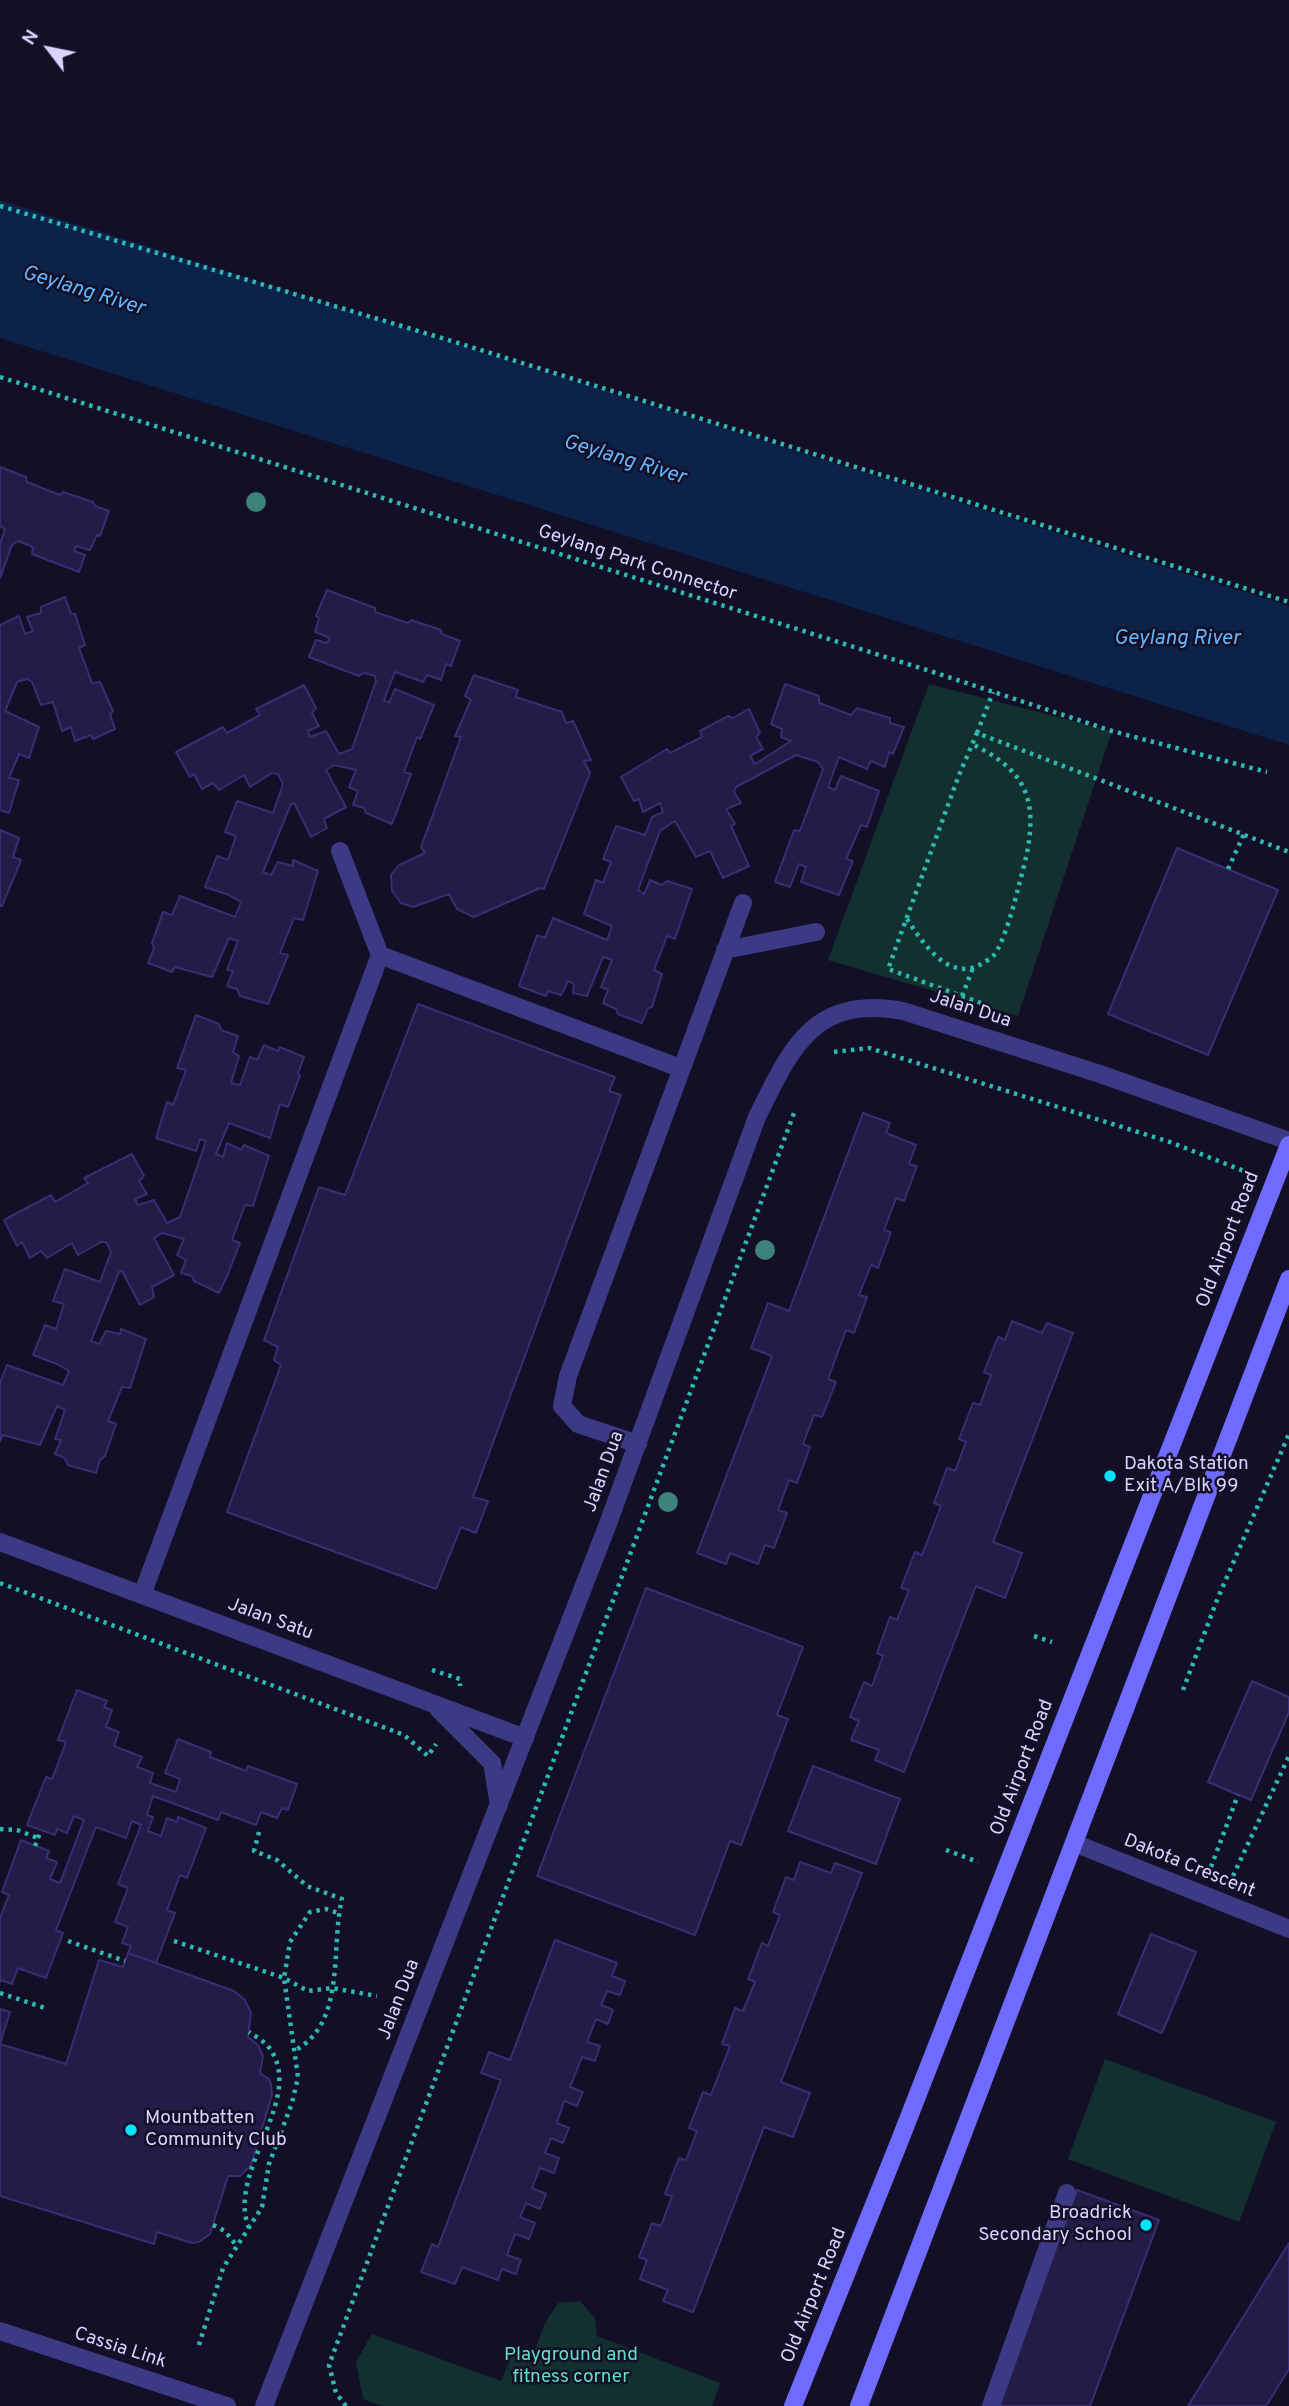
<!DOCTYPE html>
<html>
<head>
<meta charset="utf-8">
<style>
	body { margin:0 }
	#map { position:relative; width:1289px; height:2406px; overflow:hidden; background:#130f26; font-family:Overpass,sans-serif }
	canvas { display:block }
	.north { position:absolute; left:14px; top:14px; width:70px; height:70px; -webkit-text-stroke:5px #130f26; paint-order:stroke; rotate:302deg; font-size:19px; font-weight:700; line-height:28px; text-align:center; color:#d9d4ff }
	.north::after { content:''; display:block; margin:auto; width:24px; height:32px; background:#d9d4ff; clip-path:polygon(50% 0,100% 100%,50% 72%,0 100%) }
</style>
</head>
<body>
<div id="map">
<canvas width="1289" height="2406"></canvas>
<div class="north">N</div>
</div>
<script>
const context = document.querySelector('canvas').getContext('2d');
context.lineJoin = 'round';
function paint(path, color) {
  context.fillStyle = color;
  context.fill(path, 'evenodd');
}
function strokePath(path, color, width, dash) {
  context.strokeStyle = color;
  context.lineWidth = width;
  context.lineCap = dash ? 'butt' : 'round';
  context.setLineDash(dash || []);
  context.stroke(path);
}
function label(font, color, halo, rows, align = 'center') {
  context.font = font + ' Overpass,sans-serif';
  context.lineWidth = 5;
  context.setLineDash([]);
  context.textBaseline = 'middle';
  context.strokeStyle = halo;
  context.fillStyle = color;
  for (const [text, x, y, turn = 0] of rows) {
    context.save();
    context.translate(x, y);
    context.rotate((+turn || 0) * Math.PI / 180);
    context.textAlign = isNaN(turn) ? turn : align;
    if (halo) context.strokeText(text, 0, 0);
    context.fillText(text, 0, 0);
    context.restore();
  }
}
paint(new Path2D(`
	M929,684L1112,731L1018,1016L828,960Z
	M1105,2059L1276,2122L1239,2222L1068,2159Z
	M580,2301L595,2318L597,2336L720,2383L712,2406H382L363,2399L356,2362L372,2334L501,2381L515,2348L533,2355L545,2323L558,2303Z`), '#12302f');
paint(new Path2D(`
	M0,200L1289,606V745L0,338Z`), '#0c2248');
const building = new Path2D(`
	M0,467L26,477L27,482L60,495L63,492L93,502L95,506L109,511L100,536L97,535L90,550L76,546L74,551L85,555L79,572L32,554L33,547L18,541L12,545L0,578V544L5,529L0,526Z
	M327,590L375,608V612L408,623L411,620L441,630L442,634L460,641L451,666L446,664L441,680L427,675L423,682L395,672L384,700L389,703L395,689L434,705L420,739L417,737L404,772L411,774L392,824L366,813L364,808L353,805L358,791L349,787L356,770L334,765L326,770L346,807L324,819L327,828L311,837L294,803L291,804L263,872L271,875L278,862L293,866V860L318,871L303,920L294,918L280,953L288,955L268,1004L240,996L237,989L227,986L233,971L227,970L238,941L229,938L212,977L175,967L172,972L148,963L154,948L152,943L163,912L172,915L180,896L235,917L241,902L229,895L205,887L217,856L228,860L236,836L225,832L237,801L273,813L283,784L278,774L272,773L250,787L244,775L219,790L213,783L202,789L194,774L190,777L176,752L223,727L227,733L260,715L256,709L304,685L316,708L312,713L319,726L308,731L310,737L326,731L339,754L352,749L376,681L375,676L364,673L359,676L309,657L316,640L327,643L330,638L315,632L319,618L316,616Z
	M65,597L71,614H75L85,645L79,648L92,683L100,682L113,711L110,714L115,729L93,739L91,735L75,741L71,727L62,731L53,702L41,705L32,682L27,679L17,682L5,711L39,727L29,758L19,754L9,778L19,780L9,813L0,810V625L19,616L25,634L33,631L27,617L41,613V607Z
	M474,675L518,690L516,697L562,712L566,723L573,721L591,760L584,761L590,773L544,889L540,888L474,917L457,909L449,894L413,907L401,903L392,891L391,875L399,865L425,853L421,847L461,737L455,736L471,700L465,696Z
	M785,684L819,696V703L851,715L857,708L890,718V723L904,727L893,754L889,752L885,767L871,761L867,769L839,757L828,787L835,790L841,776L879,791L867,827L861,825L846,859L853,861L839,895L801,882L806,867L799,864L790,887L775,882L794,830L800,831L823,769L818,762L796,755L736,787L734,792L741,803L726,809L735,824L731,826L749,866L723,878L710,851L696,857L675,821L660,831L638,890L644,894L650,880L662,885L667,881L692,889L675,939L667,936L654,970L662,974L652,1007L648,1008L642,1023L618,1014L616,1009L603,1003L608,990L601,987L612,960L603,957L587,996L573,993L574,984L568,981L561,995L548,991L546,996L519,986L537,935L545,938L553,918L607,940L612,926L584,914L596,880L603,883L611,862L603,859L616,826L645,835L652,817L663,812L660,803L643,812L639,799L634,801L621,777L667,749L670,753L702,737L700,731L728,716L733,718L749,709L760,733L756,737L763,749L750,756L755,764L791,741L781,737L782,729L771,724Z
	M0,830L19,838L13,857L21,860L2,906H0Z
	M1177,848L1278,890L1208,1055L1108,1014Z
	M418,1004L615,1077L609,1091L621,1095L473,1497L488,1501L476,1533L461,1527L436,1589L227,1512L281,1365L274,1360L278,1347L264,1340L319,1187L345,1195Z
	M196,1015L219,1024L221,1030L238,1036L233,1052L239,1056L231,1083L240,1085L250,1057L257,1060L264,1045L278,1051L280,1047L304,1057L298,1073L300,1076L288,1107L280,1104L270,1138L229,1123L216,1154L223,1157L227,1143L241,1150L244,1145L269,1156L253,1206L245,1205L232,1240L240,1243L228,1274L219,1293L194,1281L192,1276L181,1273L186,1260L177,1255L184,1239L162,1233L154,1238L174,1275L152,1287L154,1297L140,1305L122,1271L119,1272L91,1341L99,1344L106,1331L120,1334L121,1329L146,1339L130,1388L122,1387L108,1421L116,1424L105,1456L100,1460L96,1473L68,1465L65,1458L55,1454L61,1440L55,1439L65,1410L57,1406L40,1445L3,1435L0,1441V1383L7,1365L63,1385L69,1371L57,1364L33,1355L45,1325L56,1329L64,1304L53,1301L65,1269L100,1282L111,1252L106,1242H101L78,1255L72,1243L47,1258L41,1251L30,1258L22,1242L17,1246L4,1220L51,1195L55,1202L88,1183L84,1178L132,1154L144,1176L139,1181L147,1194L135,1199L138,1205L154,1200L167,1223L180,1217L206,1141L200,1139L196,1151L156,1138L167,1102L173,1105L186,1070L177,1068Z
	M863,1113L890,1123L886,1133L916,1145L909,1164L917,1166L904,1201L896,1198L884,1230L891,1232L878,1268L871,1265L859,1295L867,1297L854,1333L846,1330L828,1379L836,1382L822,1417L814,1415L803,1444L810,1447L797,1483L789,1480L778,1510L787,1513L774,1548L765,1545L758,1564L730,1553L726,1564L697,1553L772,1356L751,1348L768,1303L789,1311Z
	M1012,1321L1042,1333L1047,1323L1073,1333L993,1542L1022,1553L1005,1598L976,1586L904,1772L875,1760L879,1750L851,1740L859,1721L850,1717L864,1682L872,1686L883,1656L877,1653L890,1617L897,1620L909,1590L901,1588L915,1552L922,1555L941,1506L934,1503L947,1468L955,1471L966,1442L959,1439L973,1403L980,1405L991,1375L984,1372L998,1337L1005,1340Z
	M646,1588L803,1647L777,1715L788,1719L741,1845L730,1841L695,1935L537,1876Z
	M1252,1681L1289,1697V1712L1251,1800L1208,1782Z
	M77,1690L107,1701L104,1707L112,1710L106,1727L119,1732L114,1746L142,1757L137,1767L153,1773L150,1783L176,1792L180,1779L165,1773L178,1739L211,1752L210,1757L246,1771L248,1766L297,1784L288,1810L282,1808L277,1818L261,1812L256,1825L221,1812L218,1820L153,1796L147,1815L153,1817L148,1831L161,1836L167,1818L177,1822L178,1817L206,1828L187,1878L180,1875L167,1910L175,1913L156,1963L128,1953L131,1946L122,1943L128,1927L115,1922L128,1888L118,1884L141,1825L132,1821L126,1838L96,1827L56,1930L63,1933L46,1978L18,1968L12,1984L1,1980L0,1982V1918L9,1895L2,1892L21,1840L49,1851L46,1858L57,1862L50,1879L60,1883L84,1820L74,1816L67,1833L57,1829L55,1835L27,1825L46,1777L52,1779L66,1742L58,1740Z
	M813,1766L900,1799L876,1864L788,1831Z
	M800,1862L831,1873L835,1863L862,1873L781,2082L810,2093L793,2137L764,2127L693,2312L663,2301L668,2290L640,2279L647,2260L639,2257L652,2223L661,2226L672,2196L665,2194L679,2158L686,2160L697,2131L689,2128L703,2092L711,2095L730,2046L722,2044L735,2008L743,2011L755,1982L748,1979L762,1943L768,1946L780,1915L773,1912L786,1877L794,1880Z
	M1151,1934L1196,1952L1162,2033L1118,2014Z
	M555,1940L617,1963L612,1976L625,1981L620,1995L607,1991L601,2005L613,2010L608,2024L596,2019L587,2042L600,2046L595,2061L582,2057L570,2087L583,2092L577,2106L564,2101L557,2123L569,2128L563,2143L551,2138L545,2153L559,2158L554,2173L540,2168L532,2188L546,2194L540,2209L526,2203L520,2217L535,2223L529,2239L515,2234L507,2255L521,2260L516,2274L502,2269L498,2280L462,2267L455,2284L421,2272L432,2244L438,2247L501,2080L481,2073L489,2052L510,2060Z
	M128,1953L234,1991L245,2000L251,2013L248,2037L258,2045L263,2056L260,2073L269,2079L271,2084L272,2095L251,2165L240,2176H228L210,2234L199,2242L192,2243L157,2232L154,2244L0,2196V2009L10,2012L0,2044L66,2064L99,1960L123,1967Z
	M1077,2190L1159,2220L1090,2406H997Z
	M1289,2243V2369L1266,2406H1188Z`);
paint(building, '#241b47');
strokePath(building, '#3b2d73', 2);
strokePath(new Path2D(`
	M0,206L455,342L1289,602
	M0,377L933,672L1112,731L1267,772
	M977,733L993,692
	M1228,869L1244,834
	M907,919C922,942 949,983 981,964C985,961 992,959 994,955C1004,942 1014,905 1018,889C1026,858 1038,820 1024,789C1014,767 992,754 972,744
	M962,996L973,968
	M981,1003L888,969L959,775L977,733L1289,852
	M834,1052L869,1048L1170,1142L1249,1173
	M0,1583L404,1735L428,1756L436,1744
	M1034,1636L1052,1642
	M432,1670L460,1679V1686
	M1183,1690L1217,1600L1289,1434
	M0,1829L17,1830L38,1838
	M259,1832L254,1851L277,1860L307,1886L342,1899C330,1948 347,2023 294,2051
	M35,1846L41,1830
	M946,1850L978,1862
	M1211,1867L1238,1795
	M1233,1876L1289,1756
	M68,1941L125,1961
	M174,1941L284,1978L308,1991L332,1988L377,1996
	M0,1993L45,2008
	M213,2225L225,2231L236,2245
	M249,2228C225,2170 310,2096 267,2045C262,2040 255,2036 249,2032
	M199,2345L223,2268L262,2207L269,2164L292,2103L298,2077L284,1978L290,1942L310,1912L326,1909L338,1913
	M346,2406L336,2393L329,2365L794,1113`), '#2fb8b0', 4.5, [3.5, 5]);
strokePath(new Path2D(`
	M725,950L816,932
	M380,955L680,1068
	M638,1444L578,1424L562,1406L568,1376L743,903
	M0,1542L525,1738
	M142,1595L380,955L340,851
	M438,1709L492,1763L499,1805
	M991,2406L1067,2193`), '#3d3a85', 18);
strokePath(new Path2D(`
	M1074,1843L1289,1929
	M0,2331L227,2406
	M264,2406L606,1529L757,1117C790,1050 813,994 903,1011L1100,1074L1289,1141`), '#3d3a85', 18);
strokePath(new Path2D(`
	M793,2406L898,2145L1289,1145
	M859,2406L1289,1279`), '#6f6bff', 18);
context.fillStyle = '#3d827b';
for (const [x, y] of [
	[256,502],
	[765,1250],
	[668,1502]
]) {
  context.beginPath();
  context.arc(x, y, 10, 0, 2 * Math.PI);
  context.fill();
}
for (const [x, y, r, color] of [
	[1110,1476,7,"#00e5ff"],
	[131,2130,7,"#00e5ff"],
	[1146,2225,7,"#00e5ff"]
]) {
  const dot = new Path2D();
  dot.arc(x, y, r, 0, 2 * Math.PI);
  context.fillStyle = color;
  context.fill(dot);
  strokePath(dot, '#130f26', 2.5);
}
label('19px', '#d9d4ff', '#130f26', [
	["Geylang Park Connector",637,564,18],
	["Jalan Dua",970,1010,18],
	["Old Airport Road",1229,1240,-69],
	["Jalan Dua",605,1472,-70],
	["Jalan Satu",270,1620,20],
	["Old Airport Road",1023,1768,-69],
	["Dakota Crescent",1189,1867,22],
	["Jalan Dua",400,2000,-69],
	["Old Airport Road",815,2296,-68],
	["Cassia Link",120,2349,18]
]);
label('19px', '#d9d4ff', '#130f26', [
	["Dakota Station",1124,1465],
	["Exit A/Blk 99",1124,1487],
	["Mountbatten",145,2119],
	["Community Club",145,2141],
	["Broadrick",1132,2214,"right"],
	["Secondary School",1132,2236,"right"]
], 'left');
label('19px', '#5fe0c0', '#130f26', [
	["Playground and",571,2356],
	["fitness corner",571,2378]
]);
label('italic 21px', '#62b6ff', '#130f26', [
	["Geylang River",83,292,17],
	["Geylang River",624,461,17],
	["Geylang River",1177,640]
]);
</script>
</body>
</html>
